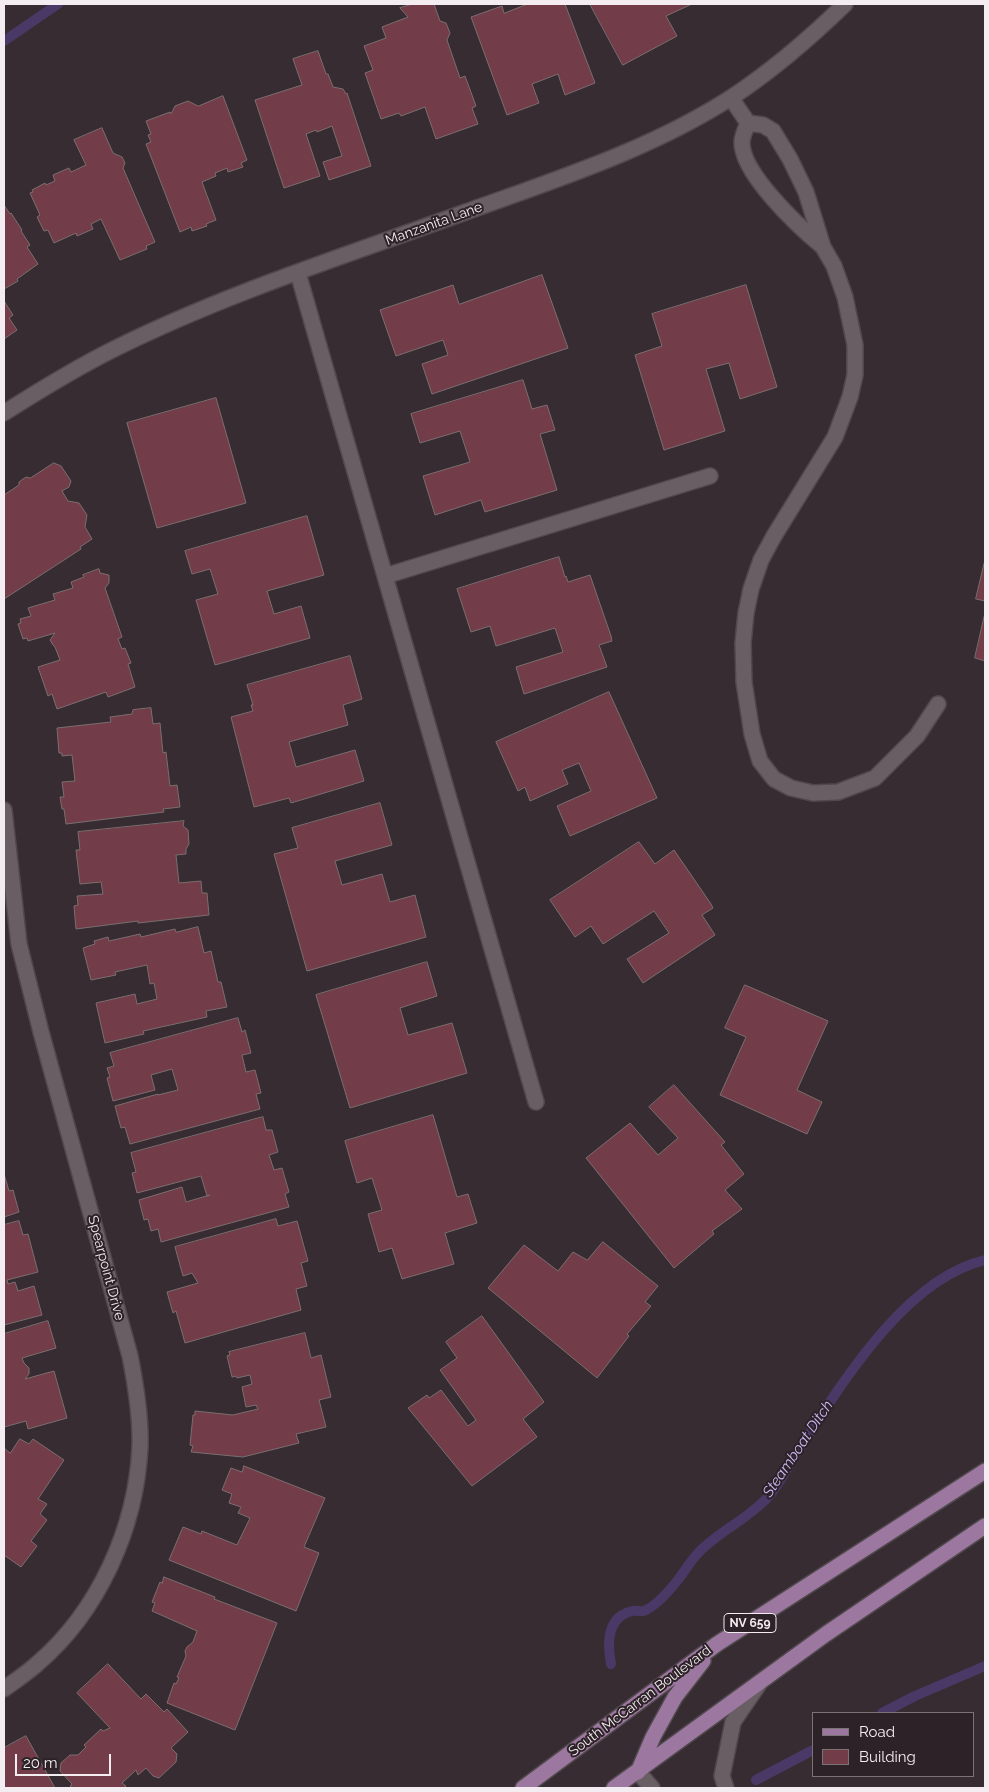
<!DOCTYPE html>
<html>
<head>
<meta charset="utf-8">
<style>
	body { margin:0 }
	#map { position:relative; width:989px; height:1792px; overflow:hidden; background:#362c31; font-family:Raleway,sans-serif }
	canvas { display:block }
	.frame { position:absolute; inset:0; border:5px solid #f3ecf0; pointer-events:none }
	.legend { position:absolute; left:812px; top:1712px; width:162px; height:65px; box-sizing:border-box; background:#2c2227; border:1px solid #7c7377; margin:0; padding:6px 9px; list-style:none; font-size:15px; color:#f3ecf0 }
	.legend li { display:flex; align-items:center; gap:10px; height:25px }
	.legend b { width:25px; border:1px solid #7c7377 }
	.scale { position:absolute; left:15px; top:1754px; width:96px; height:22px; box-sizing:border-box; border:2px solid #f3ecf0; border-top:0; padding-left:6px; font-size:15px; line-height:18px; white-space:nowrap; color:#f3ecf0; -webkit-text-stroke:4px #2c2227; paint-order:stroke }
</style>
</head>
<body>
<div id="map">
<canvas width="989" height="1792"></canvas>
<div class="frame"></div>
<ul class="legend">
<li><b style="height:6px;background:#9c779f"></b>Road</li>
<li><b style="height:14px;background:#733c49"></b>Building</li>
</ul>
<div class="scale">20 m</div>
</div>
<script>
const context = document.querySelector('canvas').getContext('2d');
context.lineJoin = 'round';
function strokePath(path, color, width, dash) {
  context.strokeStyle = color;
  context.lineWidth = width;
  context.lineCap = dash ? 'butt' : 'round';
  context.setLineDash(dash || []);
  context.stroke(path);
}
function paint(path, color) {
  context.fillStyle = color;
  context.fill(path, 'evenodd');
}
function label(font, color, halo, rows, align = 'center') {
  context.font = font + ' Raleway,sans-serif';
  context.lineWidth = 4;
  context.setLineDash([]);
  context.textBaseline = 'middle';
  context.strokeStyle = halo;
  context.fillStyle = color;
  for (const [text, x, y, turn = 0] of rows) {
    context.save();
    context.translate(x, y);
    context.rotate((+turn || 0) * Math.PI / 180);
    context.textAlign = isNaN(turn) ? turn : align;
    if (halo) context.strokeText(text, 0, 0);
    context.fillText(text, 0, 0);
    context.restore();
  }
}
strokePath(new Path2D(`
	M4,41L58,4
	M611,1664C607,1643 607,1617 632,1611C636,1610 640,1612 644,1611C656,1606 669,1591 677,1581C685,1571 691,1560 700,1551C720,1531 749,1518 768,1497C782,1482 789,1463 801,1446C843,1382 906,1278 985,1260
	M882,1713L915,1696L985,1666
	M756,1780L813,1750`), '#493966', 10);
const building = new Path2D(`
	M413,4H434L440,21L446,23L450,33L447,40L460,78L465,76L476,106L472,108L478,124L436,139L425,107L401,116L399,113L381,119L365,73L373,70L364,46L386,38L382,27L408,17L400,8Z
	M528,4H565L595,83L565,95L558,74L532,84L539,103L507,115L471,17L502,6L504,13Z
	M590,4H692L666,16L677,36L623,65Z
	M318,51L326,74H328L333,87L343,89L346,94L347,93L371,166L329,180L323,162L342,156L332,126L317,132L316,130L306,134L320,176L284,188L255,100L302,85L293,59Z
	M223,96L247,160L241,163L243,167L228,172L227,168L215,173L216,176L202,182L216,220L206,224L207,226L192,231L191,227L180,232L146,144L151,142L148,135L151,134L146,121L170,112L171,114L175,106L188,101L198,106Z
	M102,128L113,153L122,157L125,163L123,168L155,242L146,246L147,249L120,260L101,219L91,224L93,229L77,236L76,233L54,243L48,230L44,231L37,217L40,215L30,193L33,192L32,190L45,183L46,185L55,181L53,175L69,168L71,172L86,165L74,140Z
	M4,205L10,214L11,213L22,230L21,231L30,245L27,247L38,264L17,279L18,281L4,289Z
	M542,275L568,348L432,394L422,364L448,355L443,340L396,356L380,310L453,285L459,304Z
	M746,285L777,387L740,399L729,363L706,369L725,431L664,450L635,355L662,346L652,314Z
	M4,301L13,315L9,318L17,330L4,339Z
	M523,380L532,409L547,405L555,430L540,434L557,490L485,512L481,500L435,515L423,476L470,462L460,431L420,443L411,414Z
	M216,398L246,503L157,528L127,423Z
	M54,463L61,466L71,481L69,487L62,491L68,501L79,503L87,515L85,527L92,539L80,547L81,549L4,599V495L19,485V482L26,477L30,478Z
	M307,516L324,575L267,591L274,614L301,606L310,638L215,665L196,600L218,594L210,569L192,574L185,551Z
	M559,557L565,577L566,576L568,582L590,575L611,636L612,641L599,645L607,667L524,694L516,667L563,652L555,628L496,646L490,626L471,632L457,589Z
	M985,560V601L976,599Z
	M99,569L100,573L109,575V583L105,588L122,637L118,639L122,649L125,648L131,663L128,664L135,687L108,697L106,692L57,709L52,694L48,696L38,667L60,660L55,647L53,645L50,640L55,633L28,641L27,638L23,639L18,624L21,623L20,619L31,616L28,608L55,600L53,594L73,588L71,582L84,577L83,575Z
	M985,613V661L975,658Z
	M350,656L362,699L343,705L348,725L289,742L296,767L355,750L364,781L291,803L289,798L254,807L231,717L253,711L251,705H253L247,685Z
	M609,692L657,798L570,836L557,806L591,791L579,763L562,770L568,784L530,801L525,787L518,791L496,742Z
	M151,708L153,724L160,723L163,753L166,752L170,786L177,785L180,807L163,809L164,812L66,824L64,809H62L60,797H64L62,782L75,781L72,755L62,756V753H59L57,728L111,722L110,717L132,714L133,710Z
	M380,803L392,845L335,861L342,885L382,874L390,902L415,895L426,937L307,971L274,854L298,848L292,828Z
	M184,821L183,826L188,830L189,844L186,849V854L176,855L179,883L201,881L202,893H207L209,915L138,923V921L76,929L74,906L78,905L77,896L103,894L101,882L80,884L76,850H80L78,832Z
	M639,842L655,864L674,850L711,904L713,908L702,915L715,935L643,983L627,959L669,933L654,911L603,944L591,926L575,937L550,900Z
	M198,927L204,953L211,951L218,982H221L227,1007L206,1011L207,1017L143,1031L144,1034L105,1043L96,1003L135,994L137,1004L157,999L154,983L150,984L147,965L115,972L116,975L91,980L83,948L95,944L94,941L108,937L109,941L140,934L141,937L175,929L176,932Z
	M427,962L437,996L400,1008L408,1035L452,1023L467,1073L350,1108L316,995Z
	M745,985L828,1021L797,1090L822,1102L807,1134L720,1095L746,1037L725,1028Z
	M238,1018L242,1032L245,1030L251,1053L242,1055L246,1072L255,1070L261,1093L256,1094L260,1109L130,1144L125,1127L121,1128L115,1106L158,1094V1095L178,1090L172,1069L151,1075L155,1090L113,1101L107,1078L110,1077L107,1068L114,1066L110,1053Z
	M674,1085L725,1142L721,1145L744,1174L725,1190L742,1209L712,1231L714,1234L674,1268L586,1158L630,1123L658,1155L678,1138L649,1107Z
	M433,1115L457,1197L468,1194L477,1223L445,1233L454,1264L402,1279L392,1248L379,1252L368,1214L382,1210L372,1178L357,1183L345,1141Z
	M263,1117L266,1130H272L278,1152L269,1155L274,1170L282,1168L289,1192L285,1194L289,1207L161,1242L158,1229L151,1231L148,1219L144,1220L139,1200L182,1187L186,1202L210,1195L207,1196L201,1176L137,1193L132,1173L136,1172L131,1153Z
	M4,1174L9,1191L13,1190L19,1212L4,1217Z
	M276,1219L278,1226L297,1221L308,1261L301,1263L307,1286L296,1289L301,1310L185,1343L176,1311L173,1313L167,1292L198,1283L192,1273L183,1276L175,1247Z
	M19,1221L23,1235L28,1234L38,1272L7,1280L8,1284L15,1282L18,1291L34,1286L42,1315L4,1325V1225Z
	M603,1242L658,1286L645,1302L651,1306L627,1334L629,1336L597,1378L488,1288L524,1245L558,1271L573,1252L587,1260Z
	M482,1316L544,1402L523,1419L537,1437L472,1486L408,1408L427,1395L429,1398L441,1390L468,1426L476,1420L440,1370L457,1358L446,1342Z
	M48,1321L56,1348L22,1358L24,1363L29,1368V1374L25,1379L54,1371L67,1418L28,1429L26,1421L4,1427V1334Z
	M305,1333L311,1358L321,1355L331,1397L319,1400L326,1427L296,1434L299,1443L243,1457L191,1452L193,1446L190,1445L193,1415H195V1411L233,1415L258,1409L256,1405L246,1407L242,1387L252,1384L250,1375L237,1378L236,1376L232,1377L227,1356L230,1355L229,1352Z
	M20,1439L29,1444L33,1439L64,1460L38,1499L47,1504L40,1514L47,1520L31,1541L37,1546L21,1567L4,1555V1448L10,1453Z
	M244,1466L325,1498L304,1547L319,1553L296,1611L169,1560L183,1527L201,1534L202,1531L237,1545L250,1518L238,1513L241,1507L229,1503L232,1494L222,1490L231,1468L242,1472Z
	M164,1577L215,1597L214,1599L277,1623L235,1730L167,1703L174,1683L176,1684L179,1678L177,1677L186,1656L185,1651L187,1647L193,1642L197,1631L152,1611L155,1603L152,1602L160,1582L162,1583Z
	M108,1664L141,1699L146,1694L164,1712L167,1709L188,1732L171,1748L177,1754L176,1762L159,1778L153,1776L146,1768L138,1775L136,1770L122,1783L126,1786L123,1788H73L70,1786L72,1784L60,1771L61,1763L70,1755H78L86,1747L84,1745L101,1729L103,1731L110,1728L77,1693Z
	M26,1736L55,1788H5L4,1786V1748Z`);
paint(building, '#733c49');
strokePath(building, '#7b6e70', 1);
const lane = new Path2D(`
	M731,98L748,123L763,125L773,131L790,159L806,192L823,247L834,266L845,297L855,345V375L850,397L835,437L774,536L761,560L751,589L746,613L743,643L744,682L752,734L760,761L774,779L791,788L813,793L838,792L875,778L917,736L938,704
	M748,123C746,128 743,134 742,141C740,172 799,227 822,246`);
const street = new Path2D(`
	M298,273L536,1102
	M385,576L710,476
	M4,810L19,944L41,1032L130,1356C136,1386 141,1416 140,1447C136,1528 99,1611 37,1664C27,1673 15,1681 4,1689
	M638,1772L652,1788
	M726,1788L722,1776L733,1722L759,1684`);
const secondary = new Path2D(`
	M4,413C40,390 76,368 114,349C224,294 347,255 463,213C554,180 650,150 732,97C773,70 810,38 845,4`);
const primary = new Path2D(`
	M638,1772L653,1737L675,1697L703,1661
	M523,1788L717,1644L985,1471
	M614,1788L826,1634L985,1526`);
strokePath(lane, '#50484d', 18);
strokePath(street, '#50484d', 18);
strokePath(secondary, '#50484d', 18);
strokePath(primary, '#50484d', 18);
strokePath(lane, '#695e64', 15);
strokePath(street, '#695e64', 15);
strokePath(secondary, '#695e64', 15);
strokePath(primary, '#9c779f', 15);
for (const [x, y, w] of [
	[750,1623,52]
]) {
  const box = new Path2D();
  box.roundRect(x - w / 2, y - 9.5, w, 19, 4);
  context.fillStyle = '#2c2227';
  context.fill(box);
  strokePath(box, '#f3ecf0', 1);
}
label('bold 12px', '#f3ecf0', null, [
	["NV 659",750,1623]
]);
label('14px', '#f3ecf0', '#2c2227', [
	["Manzanita Lane",434,224,-20],
	["Spearpoint Drive",106,1268,75],
	["South McCarran Boulevard",640,1701,-37]
]);
label('italic 15px', '#cbb8f4', '#2c2227', [
	["Steamboat Ditch",798,1449,-56]
]);
</script>
</body>
</html>
